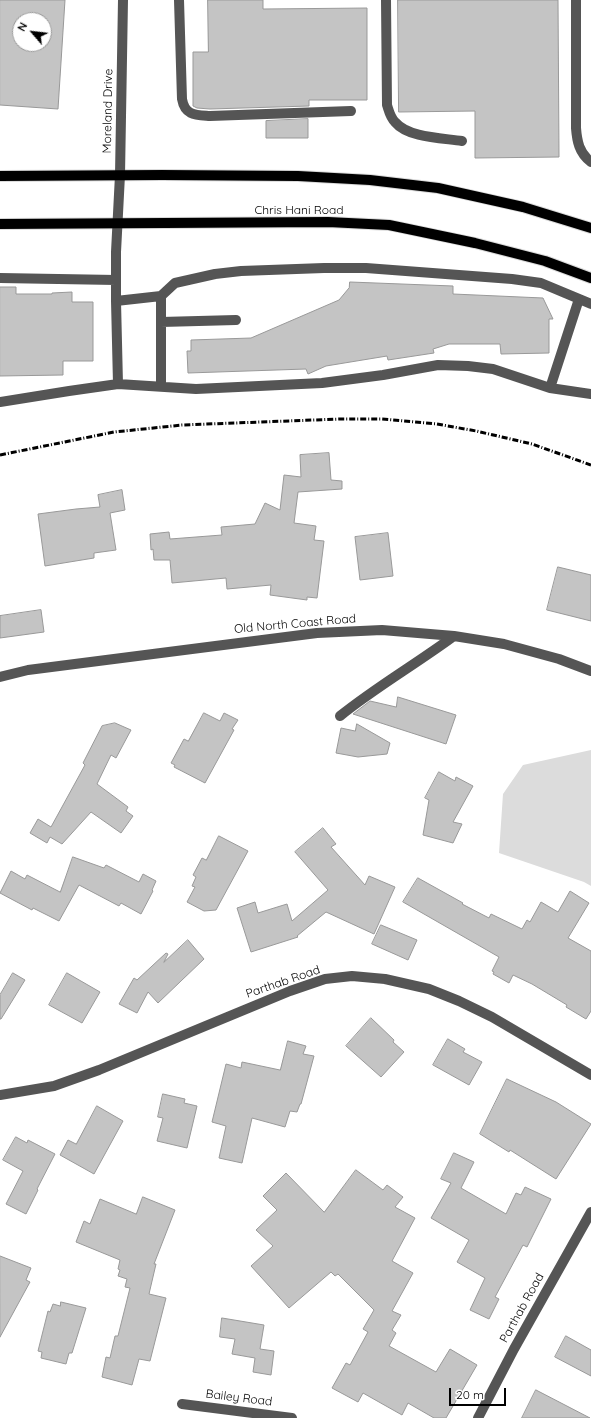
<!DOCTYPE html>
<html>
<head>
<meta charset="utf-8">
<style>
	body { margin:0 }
	#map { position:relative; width:591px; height:1418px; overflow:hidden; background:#fff; font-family:Quicksand,sans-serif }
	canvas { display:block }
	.north { position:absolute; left:12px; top:12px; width:40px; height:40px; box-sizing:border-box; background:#fff; border:1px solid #999; border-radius:50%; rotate:298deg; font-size:11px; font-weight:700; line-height:16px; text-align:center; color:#000 }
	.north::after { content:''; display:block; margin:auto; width:14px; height:18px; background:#000; clip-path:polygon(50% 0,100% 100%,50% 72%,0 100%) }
	.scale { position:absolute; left:449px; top:1388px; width:57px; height:18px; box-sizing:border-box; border:2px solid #000; border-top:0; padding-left:5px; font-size:12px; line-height:14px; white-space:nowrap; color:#000; -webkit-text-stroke:3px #fff; paint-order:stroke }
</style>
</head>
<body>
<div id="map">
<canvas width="591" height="1418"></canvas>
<div class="north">N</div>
<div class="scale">20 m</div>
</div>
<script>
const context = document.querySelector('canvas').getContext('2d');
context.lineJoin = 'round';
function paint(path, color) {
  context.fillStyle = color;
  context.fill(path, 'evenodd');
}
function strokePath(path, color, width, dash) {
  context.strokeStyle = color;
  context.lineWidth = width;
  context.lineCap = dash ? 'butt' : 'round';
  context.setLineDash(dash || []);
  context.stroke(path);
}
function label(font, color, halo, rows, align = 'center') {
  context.font = font + ' Quicksand,sans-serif';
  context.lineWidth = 3;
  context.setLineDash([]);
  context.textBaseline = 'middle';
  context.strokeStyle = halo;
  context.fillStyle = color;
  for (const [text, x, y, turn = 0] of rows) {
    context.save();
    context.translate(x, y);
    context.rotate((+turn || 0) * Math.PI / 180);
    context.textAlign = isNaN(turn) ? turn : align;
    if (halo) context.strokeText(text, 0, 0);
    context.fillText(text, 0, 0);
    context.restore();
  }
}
paint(new Path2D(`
	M591,750V886L584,882L499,853L503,794L523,765Z`), '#dcdcdc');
const building = new Path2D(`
	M0,0H65L58,109L0,105ZM20,20H44V44H20Z
	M208,0H263V9L367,8V100H309V106L210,109L197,108L193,106V52H208Z
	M398,0H558L559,157L475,158V111L399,112Z
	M308,119V138H266V121Z
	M350,282L453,286V294L543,298L553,319H549V353L501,354L500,344H449L433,349L434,353L388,360L387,356L326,366L308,374L306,369L188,373L187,351H191V340L251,338L339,300L349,288Z
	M0,287H16V294H52V293L72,292V302H93V361H63V375L0,376Z
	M329,453L331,480L342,481V489L298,492L294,523L316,526L314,540L324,541L317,598L307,597V600L270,595L271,585L227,589L226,578L172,583L170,560H154L153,549L151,550L150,534L169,532L170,539L222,535L221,527L255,524L265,503L280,510L284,475L301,477L300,455Z
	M122,490L125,510L110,513L116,550L94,553V558L45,566L38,514L76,509L100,507L98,495Z
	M388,533L393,576L360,580L355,537Z
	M558,567L591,575V621L547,610Z
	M41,610L44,632L0,638V616Z
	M398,697L456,715L446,744L353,714L370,701L396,707Z
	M204,713L220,721L224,713L238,720L232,729L234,730L205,783L174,767L175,765L171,763L184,739L188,741Z
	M115,723L131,730L116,758L111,755L97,784L128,807L126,811L133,816L121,833L91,812L62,844L50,837L47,843L30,833L38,819L51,827L85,765L83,763L102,726Z
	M357,724L390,743L387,754L358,757L336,753L341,728L355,731Z
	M439,772L455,781L456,777L473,786L453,822L462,824L453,843L423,835L429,800L425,798Z
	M323,828L336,844L331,847L365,885L369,876L395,887L374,934L326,912L297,936L298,937L251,952L237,908L255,902L258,913L287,904L292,921L328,890L295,852Z
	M219,836L248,851L216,910L204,911L187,902L195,887L192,886L196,877L193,875L202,858L206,860Z
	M73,857L104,868L106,865L139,882L143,874L156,881L152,890L153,891L141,914L121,903L119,906L79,885L59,921L33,908L32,910L0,893L11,871L25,879L27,875L60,892Z
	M418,878L463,903L462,904L489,918L491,914L522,929L527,920L530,922L541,902L558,912L570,891L589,903L568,938L591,951V1011L586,1019L566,1007L567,1005L532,984L513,975L509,983L493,974L494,972L492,971L499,957L403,902Z
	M381,925L417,940L408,960L372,944Z
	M188,940L204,959L158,1003L148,992L137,1013L119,1004L134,978L137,980L166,953L168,954L164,962Z
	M13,973L25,980L1,1019H0V995Z
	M67,973L100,992L82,1023L49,1005Z
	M371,1018L394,1040L393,1042L404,1052L381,1077L346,1046Z
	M448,1039L465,1049L463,1052L482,1062L469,1085L433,1065Z
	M288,1041L306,1046L303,1054L314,1056L301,1104H300L297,1112L290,1111L285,1127L252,1118L242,1163L219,1158L226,1126L212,1122L226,1064L241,1068L242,1062L280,1070Z
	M507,1079L556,1102L591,1124L556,1179L510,1150L509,1152L480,1134Z
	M163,1094L185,1099L184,1103L197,1106L187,1148L157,1141L163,1118L158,1117Z
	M97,1106L123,1121L94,1174L60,1155L68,1140L76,1144Z
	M16,1137L27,1143L28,1140L55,1154L37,1189L38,1190L26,1214L6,1204L23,1171L3,1160Z
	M454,1153L474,1162L461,1188L506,1214L516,1193L521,1195L525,1187L551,1199L527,1247L523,1245L495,1297L499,1299L489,1319L470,1310L485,1278L457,1262L469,1240L431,1218L451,1183L441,1179Z
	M356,1170L383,1190L387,1185L403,1197L395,1207L415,1218L392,1261L413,1273L392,1311L401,1315L392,1330L396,1333L389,1346L436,1372L450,1349L477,1365L446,1418H434L408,1403L402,1415L363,1393L358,1402L332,1388L346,1363L350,1365L368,1332L363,1329L374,1310L338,1274L335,1276L331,1272L289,1308L251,1266L273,1246L256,1230L277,1210L263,1196L286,1173L324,1212Z
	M143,1197L175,1210L154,1264H156L149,1294L166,1298L150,1361L139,1359L132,1385L102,1377L106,1357L110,1358L115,1336H118L130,1288L125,1287L127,1279L118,1276L120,1270L118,1269L120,1260L76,1242L84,1221L90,1224L100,1199L136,1214Z
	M0,1256L31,1268L26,1280L30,1282L0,1337Z
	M61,1302L86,1308L72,1353H69L66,1364L41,1358L42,1352L38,1351L48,1311L50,1312L53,1304L60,1306Z
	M222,1318L264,1325L260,1349L274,1351L271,1375L253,1372L255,1358L232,1354L235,1339L220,1337Z
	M566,1336L591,1350V1376L555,1357Z
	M536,1390L590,1418H522Z`);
paint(building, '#c4c4c4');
strokePath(building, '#999', 1);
const major = new Path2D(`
	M0,176L162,175L298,176L370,180L438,188L523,207L591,228
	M0,224L328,222L389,225L475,243L545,261L591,278`);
strokePath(major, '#dbdbdb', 12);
strokePath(new Path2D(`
	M123,0L120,175L116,252V301L118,384L196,389L322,383L383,375L438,365L468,366L493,369L550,388L591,394
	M179,0L182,99C185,116 196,115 210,116L351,111
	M386,0L387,105C389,111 390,117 395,122C408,138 443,138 462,141
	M576,0V128C577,141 579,153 591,162
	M0,278L116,280
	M161,296V386
	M116,301L161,296L175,283L215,274L241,271L324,268H366L512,279L541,283L591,304
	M161,322L236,320
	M550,388L579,299
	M0,402L69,391L118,384
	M0,677L28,670L317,633L382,630L454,636L504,644L559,659L591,671
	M340,716C376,687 416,664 454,636
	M0,1095L54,1086L99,1070L290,991L325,979L352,976L385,979L429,989L459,1001L492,1017L591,1075
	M182,1404L292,1418
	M478,1418L514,1349L591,1212`), '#555', 10);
strokePath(major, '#000', 10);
strokePath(new Path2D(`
	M0,455L114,432L182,425L340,419H382L437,424L476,431L532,444L591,465`), '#000', 3, [6, 2, 1, 2]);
label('12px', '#000', '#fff', [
	["Moreland Drive",108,111,-89],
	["Chris Hani Road",299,210],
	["Old North Coast Road",295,624,-5],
	["Parthab Road",283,982,-19],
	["Parthab Road",522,1308,-61],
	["Bailey Road",239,1398,7]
]);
</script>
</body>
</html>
